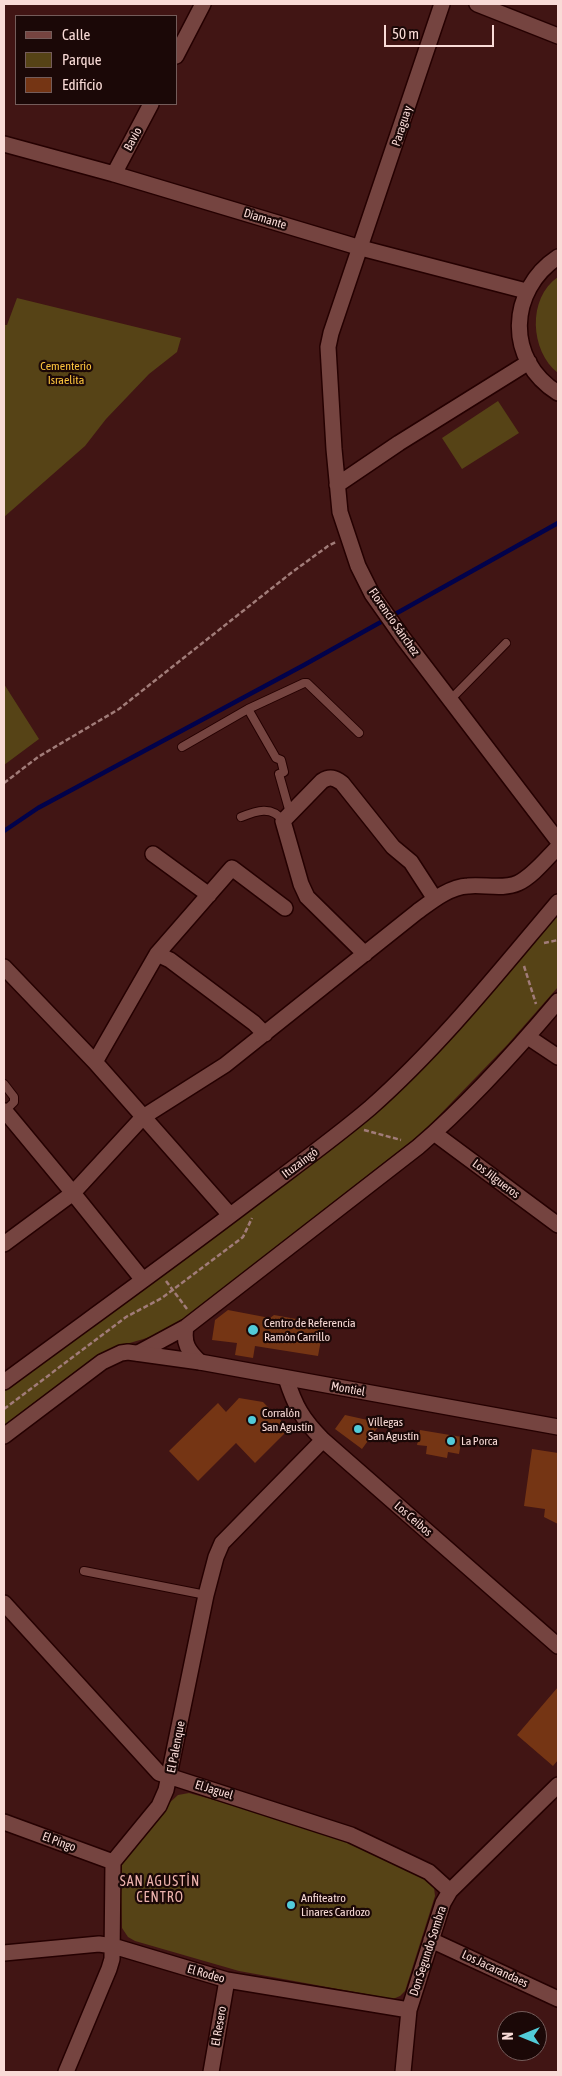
<!DOCTYPE html>
<html>
<head>
<meta charset="utf-8">
<style>
	body { margin:0 }
	#map { position:relative; width:562px; height:2076px; overflow:hidden; background:#411514; font-family:"Asap Condensed",sans-serif }
	canvas { display:block }
	.frame { position:absolute; inset:0; border:5px solid #f9dbd7; pointer-events:none }
	.legend { position:absolute; left:15px; top:15px; width:162px; height:90px; box-sizing:border-box; background:#1b0807; border:1px solid #745c5a; margin:0; padding:6px 9px; list-style:none; font-size:15px; color:#f9dbd7 }
	.legend li { display:flex; align-items:center; gap:10px; height:25px }
	.legend b { width:25px; border:1px solid #745c5a }
	.north { position:absolute; left:497px; top:2011px; width:50px; height:50px; box-sizing:border-box; background:#1b0807; border:1px solid #745c5a; border-radius:50%; rotate:270deg; font-size:14px; font-weight:700; line-height:20px; text-align:center; color:#f9dbd7 }
	.north::after { content:''; display:block; margin:auto; width:18px; height:22px; background:#52cbd8; clip-path:polygon(50% 0,100% 100%,50% 72%,0 100%) }
	.scale { position:absolute; left:384px; top:25px; width:110px; height:22px; box-sizing:border-box; border:2px solid #f9dbd7; border-top:0; padding-left:6px; font-size:15px; line-height:18px; white-space:nowrap; color:#f9dbd7; -webkit-text-stroke:4px #1b0807; paint-order:stroke }
</style>
</head>
<body>
<div id="map">
<canvas width="562" height="2076"></canvas>
<div class="frame"></div>
<ul class="legend">
<li><b style="height:6px;background:#754440"></b>Calle</li>
<li><b style="height:14px;background:#564316"></b>Parque</li>
<li><b style="height:14px;background:#753514"></b>Edificio</li>
</ul>
<div class="north">N</div>
<div class="scale">50 m</div>
</div>
<script>
const context = document.querySelector('canvas').getContext('2d');
context.lineJoin = 'round';
function paint(path, color) {
  context.fillStyle = color;
  context.fill(path, 'evenodd');
}
function strokePath(path, color, width, dash) {
  context.strokeStyle = color;
  context.lineWidth = width;
  context.lineCap = dash ? 'butt' : 'round';
  context.setLineDash(dash || []);
  context.stroke(path);
}
function label(font, color, halo, rows, align = 'center') {
  context.font = font + ' "Asap Condensed",sans-serif';
  context.lineWidth = 4.5;
  context.setLineDash([]);
  context.textBaseline = 'middle';
  context.strokeStyle = halo;
  context.fillStyle = color;
  for (const [text, x, y, turn = 0] of rows) {
    context.save();
    context.translate(x, y);
    context.rotate((+turn || 0) * Math.PI / 180);
    context.textAlign = isNaN(turn) ? turn : align;
    if (halo) context.strokeText(text, 0, 0);
    context.fillText(text, 0, 0);
    context.restore();
  }
}
paint(new Path2D(`
	M558,277V373C530,351 527,298 558,277Z
	M17,298L181,338L177,352L149,374L106,419L85,446L4,517V325H7Z
	M498,401L519,433L462,469L442,438Z
	M4,684L39,739L4,765Z
	M558,911V987L508,1044L424,1131L171,1329C147,1340 121,1343 97,1355L4,1425V1388L305,1167Z
	M189,1793L275,1817L348,1841L429,1879L434,1887L435,1896L405,1991L400,1996L393,1999L239,1971L135,1941L128,1937L122,1928L120,1866L126,1856L167,1805L178,1795Z`), '#564316');
strokePath(new Path2D(`
	M4,831L38,808L304,665L558,523`), '#01024b', 4.5);
paint(new Path2D(`
	M228,1310L270,1318L274,1315L324,1324L318,1356L255,1346L253,1358L235,1355L237,1343L212,1340L215,1320Z
	M239,1398L263,1402L289,1429L255,1463L236,1443L198,1481L169,1451L218,1403L226,1412Z
	M345,1415L381,1423L362,1449L335,1429Z
	M420,1430L462,1437L459,1454L448,1452L447,1458L426,1454L427,1446L417,1445Z
	M532,1449L558,1453V1524L544,1517L545,1509L524,1506Z
	M558,1687V1760L553,1766L517,1735Z`), '#753514');
const lane = new Path2D(`
	M450,700L506,643
	M248,709L276,758L281,760L284,772L279,774L290,813
	M182,747L248,709L304,683H307L359,733
	M241,817C256,811 272,805 283,821
	M4,1084L14,1097V1102L5,1111
	M84,1571L206,1595`);
const street = new Path2D(`
	M442,4L331,333L328,347L334,449L340,512L358,566L372,594L403,638L558,841
	M477,4L558,36
	M176,56L203,4
	M4,144L114,174L361,248L526,291
	M114,174L151,104
	M558,257C508,290 505,360 558,393
	M337,485L399,443L529,362
	M153,854L209,895
	M157,954L170,960L254,1023L265,1034
	M365,954L307,897L301,884L283,821L322,781C330,776 335,778 342,783L393,847L411,862L435,899
	M4,967L95,1062L230,1215
	M528,1037L558,1057
	M95,1062L157,954L232,868L285,908
	M4,1113L5,1111L73,1193L143,1280
	M434,1133L558,1225
	M4,1244L73,1193L143,1117L225,1065L417,912C432,901 449,887 468,886C483,884 503,890 518,883C533,876 546,859 558,847
	M186,1327C183,1343 188,1351 200,1362
	M138,1353L186,1327L418,1147C469,1103 515,1052 558,1001
	M286,1378C295,1406 302,1419 323,1440L558,1646
	M4,1382C84,1323 165,1265 244,1205C286,1173 330,1142 370,1108C440,1046 498,973 558,902
	M4,1603L159,1773L351,1835L429,1872L450,1891
	M4,1822L113,1862
	M431,1940L558,1999
	M4,1953L99,1944L113,1946L227,1980L409,2010
	M66,2072L109,1969L112,1959L113,1862L159,1806L166,1790L206,1595L216,1557L222,1543L323,1440
	M211,2072L227,1980
	M403,2072L409,2010L443,1903L450,1891L558,1785`);
const secondary = new Path2D(`
	M4,1436L102,1362L121,1353L128,1352L200,1362L558,1427`);
strokePath(lane, '#250001', 10);
strokePath(street, '#250001', 18);
strokePath(secondary, '#250001', 18);
strokePath(new Path2D(`
	M4,783L38,757L119,709L291,573L328,546L336,542
	M544,943L558,940
	M524,966L536,1004
	M364,1130L401,1140
	M166,1281L187,1309
	M4,1409L126,1317L162,1298L243,1237L252,1218`), '#a17c79', 2.5, [5, 2.5]);
strokePath(lane, '#754440', 8);
strokePath(street, '#754440', 15);
strokePath(secondary, '#754440', 15);
for (const [x, y, r, color] of [
	[253,1330,6,"#52cbd8"],
	[252,1420,5,"#52cbd8"],
	[358,1429,5,"#52cbd8"],
	[451,1441,5,"#52cbd8"],
	[291,1905,5,"#52cbd8"]
]) {
  const dot = new Path2D();
  dot.arc(x, y, r, 0, 2 * Math.PI);
  context.fillStyle = color;
  context.fill(dot);
  strokePath(dot, '#1b0807', 2);
}
label('12px', '#f9dbd7', '#1b0807', [
	["Paraguay",402,126,-72],
	["Bavio",133,139,-62],
	["Diamante",265,219,17],
	["Florencio Sánchez",394,622,55],
	["Ituzaingó",300,1163,-37],
	["Los Jilgueros",496,1179,37],
	["Montiel",348,1389,10],
	["Los Ceibos",413,1519,41],
	["El Palenque",176,1747,-79],
	["El Jaguel",214,1790,17],
	["El Pingo",59,1842,20],
	["Don Segundo Sombra",428,1951,-72],
	["Los Jacarandaes",495,1969,25],
	["El Rodeo",206,1974,16],
	["El Resero",219,2026,-80]
]);
label('12px', '#fcc43d', '#1b0807', [
	["Cementerio",66,366],
	["Israelita",66,380]
]);
label('12px', '#f9dbd7', '#1b0807', [
	["Centro de Referencia",264,1323],
	["Ramón Carrillo",264,1337],
	["Corralón",262,1413],
	["San Agustín",262,1427],
	["Villegas",368,1422],
	["San Agustín",368,1436],
	["La Porca",461,1441],
	["Anfiteatro",301,1898],
	["Linares Cardozo",301,1912]
], 'left');
context.letterSpacing = '1px';
label('14px', '#edb3ad', '#1b0807', [
	["SAN AGUSTÍN",160,1882],
	["CENTRO",160,1898]
]);
context.letterSpacing = '0px';
</script>
</body>
</html>
